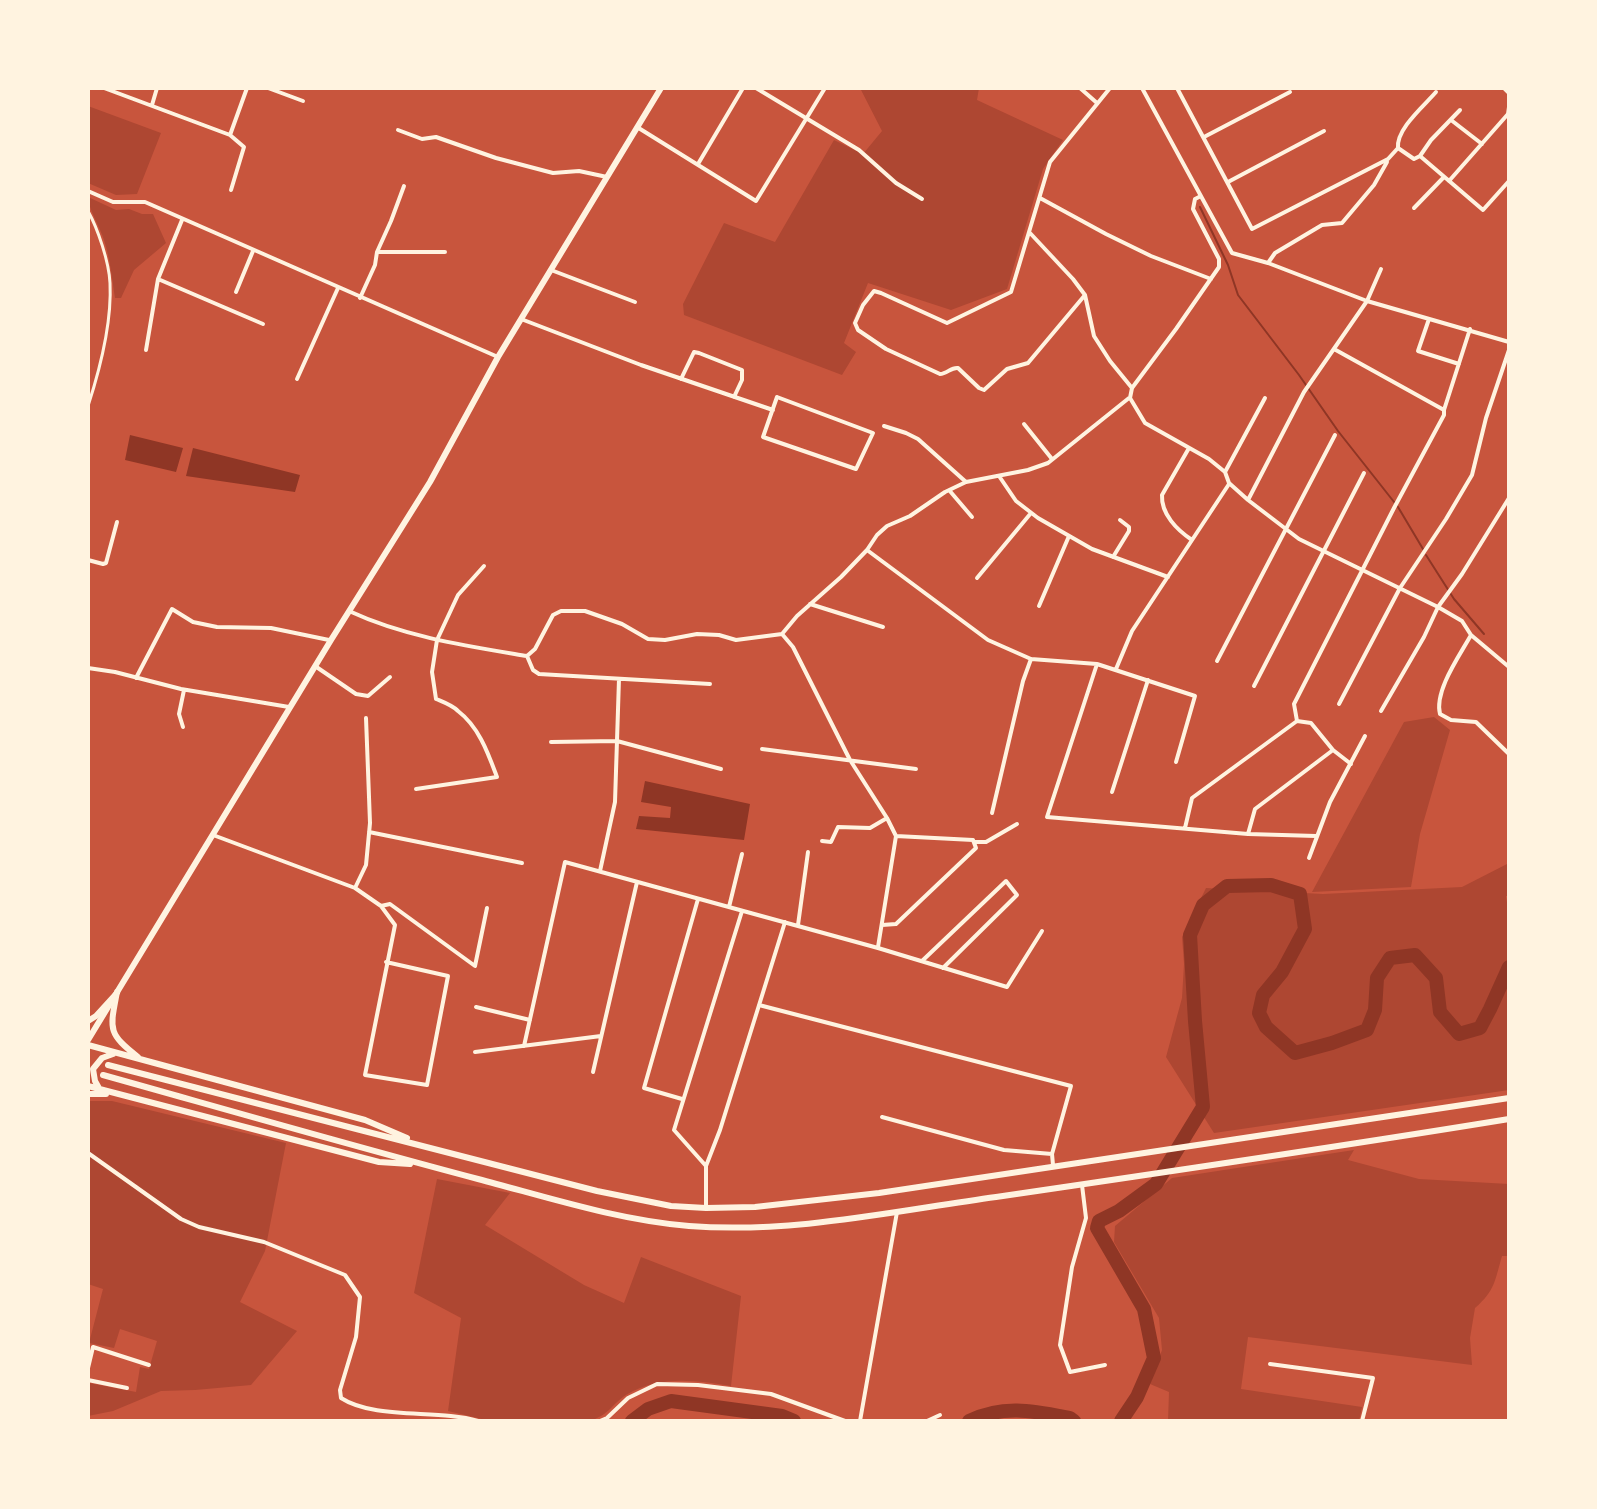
<!DOCTYPE html>
<html>
<head>
<meta charset="utf-8">
<style>
	body { margin:0 }
	#map { position:relative; width:1597px; height:1509px; overflow:hidden; background:#c8553d; font-family:"Zilla Slab",serif }
	canvas { display:block }
	.frame { position:absolute; inset:0; border:90px solid #fff3e0; pointer-events:none }
</style>
</head>
<body>
<div id="map">
<canvas width="1597" height="1509"></canvas>
<div class="frame"></div>
</div>
<script>
const context = document.querySelector('canvas').getContext('2d');
context.lineJoin = 'round';
function paint(path, color) {
  context.fillStyle = color;
  context.fill(path, 'evenodd');
}
function strokePath(path, color, width, dash) {
  context.strokeStyle = color;
  context.lineWidth = width;
  context.lineCap = dash ? 'butt' : 'round';
  context.setLineDash(dash || []);
  context.stroke(path);
}
paint(new Path2D(`
	M860,88H979L977,100L1063,140L1043,169L1007,289L951,310L868,283L844,343L856,352L842,375L684,315L683,304L724,223L775,242L834,140L863,154L882,131Z
	M88,106L161,133L137,194L116,195L88,183Z
	M88,197L116,210L129,209L142,214H153L166,243L134,270L121,298H115C112,279 110,258 104,240C100,227 88,208 88,197Z
	M1434,717L1450,730L1420,834L1411,887L1312,892L1404,722Z
	M1509,863V896H1506L1509,916V1090L1214,1133L1166,1057L1182,998L1184,964L1182,937L1206,888L1323,894L1462,887Z
	M88,1101H112L286,1143L265,1251L240,1302L297,1331L251,1385L195,1390L161,1391L113,1411L88,1416L89,1383L136,1392L140,1367L149,1369L157,1341L120,1329L114,1348L89,1343L103,1289L88,1284Z
	M1354,1150L1348,1160L1419,1179L1509,1184V1256H1502C1495,1280 1495,1291 1475,1308L1470,1338L1472,1365L1248,1337L1241,1389L1362,1407L1359,1421H1168L1169,1392L1150,1384L1162,1350L1159,1318L1114,1242L1115,1226L1172,1178Z
	M437,1179L510,1193L485,1225L584,1285L624,1303L641,1257L741,1296L731,1386C695,1380 659,1375 626,1395C611,1405 610,1414 590,1421H490L448,1411L461,1318L414,1293Z`), '#ae4732');
paint(new Path2D(`
	M130,435L183,448L176,472L125,460Z
	M193,448L300,475L295,492L186,476Z
	M645,781L750,804L744,840L636,829L639,816L670,818L671,807L641,802Z`), '#8f3625');
strokePath(new Path2D(`
	M1200,207L1228,265L1238,295L1299,375L1338,431L1398,507L1423,549
	M1426,555L1454,599L1484,634`), '#8f3625', 2);
strokePath(new Path2D(`
	M632,1421L648,1409L671,1401L782,1416L794,1421
	M969,1421C1004,1404 1034,1411 1070,1418L1074,1421
	M1121,1421L1137,1397L1154,1358L1144,1309L1097,1228L1099,1221L1119,1211L1156,1184L1203,1107L1195,1021L1190,935L1203,905L1227,886L1271,885L1300,894L1305,929L1282,972L1263,995L1259,1013L1266,1027L1295,1053L1332,1043L1367,1030L1375,1010L1377,978L1390,958L1415,955L1436,978L1440,1012L1459,1034L1480,1028L1490,1009L1509,967`), '#8f3625', 14);
strokePath(new Path2D(`
	M88,211C98,229 109,262 110,283C112,322 100,369 88,406`), '#fff3e0', 3);
strokePath(new Path2D(`
	M104,88L230,135L244,147L231,190
	M268,88L303,101
	M756,88L859,150L896,183L922,199
	M1080,88L1097,103
	M1142,88L1232,253L1268,263L1367,301L1509,342
	M1177,88L1252,229L1388,159L1398,148
	M1504,88L1509,93
	M152,105L157,88
	M1451,120L1482,144
	M637,127L756,201L825,88
	M398,130L422,139L436,137L496,158L553,173L579,171L607,177
	M230,135L247,88
	M1204,137L1290,92
	M1398,148L1414,159L1420,156L1483,210L1509,181
	M1398,148C1396,129 1424,106 1436,92
	M1420,156L1431,140L1460,110
	M698,164L743,88
	M1449,181L1508,114L1509,107
	M1228,182L1324,131
	M88,191L113,202H145L498,357
	M1201,196L1195,199L1193,209L1219,259V267L1176,329L1132,388L1130,398L1145,423L1209,459L1225,472L1229,483L1248,500L1299,539L1438,607L1462,621L1471,635C1460,655 1434,691 1440,714L1451,720L1476,722L1509,754
	M1040,198L1106,234L1151,256L1211,279
	M1414,208L1444,177
	M1030,233L1073,279L1085,295L1094,336L1110,361L1132,388
	M377,252H445
	M1268,263L1275,253L1322,225L1342,223L1374,185L1387,162
	M551,270L635,302
	M158,279L263,324
	M236,292L253,251
	M1085,295L1028,363L1007,369L984,390L979,388L958,368C951,367 947,374 940,374L886,349L858,330L855,323L863,305L874,291L881,293L947,323L1011,292L1050,162L1110,88
	M360,298L375,265L377,252L391,221L404,186
	M521,319L641,365L773,410
	M1429,319L1418,351L1459,364
	M1334,349L1444,410
	M146,350L158,279L182,220
	M297,379L338,288
	M681,379L694,352L699,353L742,370V380L734,397
	M777,397L873,433L856,469L763,437Z
	M1024,424L1052,459
	M884,426L906,433L918,439L966,482
	M1189,448L1162,495C1161,514 1177,530 1192,540
	M1225,472L1265,398
	M999,476L1016,501L1038,518L1092,549L1168,577
	M949,490L972,517
	M1248,500L1304,392L1367,301L1381,269
	M867,550L988,640L1031,659L1097,664L1195,696L1176,762
	M1113,557L1129,531V527L1120,520
	M88,560L103,564L106,563L117,522
	M977,578L1031,513
	M810,604L883,627
	M1039,606L1069,536
	M349,611C405,637 467,646 527,656
	M782,634L793,647L850,760L887,818L896,836L878,947
	M1471,635L1509,667
	M527,656L535,649L553,615L561,611H585L622,624L648,639L665,640L697,634L719,635L736,640L782,634L797,616L841,577L867,550L877,535L887,526L910,516L945,492L966,482L1028,470L1048,463L1129,398
	M527,656L533,670L539,674L710,684
	M1217,661L1335,435
	M1097,664L1047,817L1248,834L1316,836
	M315,666L356,694L368,696L390,677
	M88,668L115,672L181,689L289,707
	M1116,669L1132,631L1229,484
	M136,678L172,609L193,622L217,627L271,628L329,640
	M1254,686L1364,473
	M1339,704L1400,588L1446,519L1472,475L1486,418L1509,350
	M1381,711L1424,637L1438,607L1462,574L1509,498
	M1297,721L1311,723L1333,750L1351,764
	M183,727L179,714L184,690
	M551,742L617,741L721,769
	M762,749L916,769
	M416,789L497,777C488,753 479,727 458,711C452,705 443,702 436,699L432,672L437,640L458,595L484,566
	M1112,792L1148,680
	M992,813L1023,681L1031,659
	M1185,828L1192,798L1297,721L1294,704L1394,508L1444,415V410L1470,329
	M369,832L522,863
	M1248,834L1255,809L1333,750
	M213,835L355,888L381,906L395,925L365,1075L427,1085L448,976L386,962
	M822,841L831,842L838,827L870,828L887,818
	M974,842H986L1017,824
	M1309,858L1330,802L1365,736
	M600,871L615,802L619,679
	M355,888L366,865L370,823L366,718
	M381,906L390,904L475,966L487,908
	M729,907L742,854
	M798,925L808,852
	M882,925L896,924L976,848L973,840L896,836
	M922,961L1006,881L1017,895L943,968
	M759,1005L1071,1086L1052,1154L1053,1165
	M476,1007L530,1020
	M524,1046L565,862L878,948L1007,987L1042,931
	M475,1052L601,1036
	M593,1072L637,882
	M682,1099L644,1088L698,899
	M882,1117L1004,1150L1052,1154
	M88,1153L181,1219L199,1227L264,1242L345,1275L360,1297L356,1337L340,1390L341,1398C375,1420 438,1409 478,1421
	M706,1166L674,1130L742,911
	M1082,1185L1086,1218L1072,1267L1060,1345L1070,1372L1105,1365
	M706,1207V1166L720,1130L785,922
	M1270,1364L1373,1378L1362,1421
	M88,1368L93,1347L149,1365
	M88,1380L127,1388
	M600,1421L607,1418L628,1398L657,1384L698,1385L771,1394L845,1421
	M860,1421L897,1212
	M927,1421L940,1415`), '#fff3e0', 4);
strokePath(new Path2D(`
	M88,1040L331,640L430,482L498,357L661,88`), '#fff3e0', 6);
strokePath(new Path2D(`
	M117,992C110,1029 107,1033 138,1057
	M88,1021L96,1016L117,993
	M88,1045L365,1120L407,1138
	M108,1065L597,1191L671,1206L706,1208L755,1207L879,1193L1509,1098
	M103,1075C228,1110 353,1146 478,1179C547,1197 617,1220 689,1226C792,1234 894,1211 996,1197C1167,1172 1338,1147 1509,1119
	M88,1086L379,1162L410,1164
	M100,1090L95,1081L93,1069L102,1058L113,1054
	M88,1094H106`), '#fff3e0', 6);
</script>
</body>
</html>
